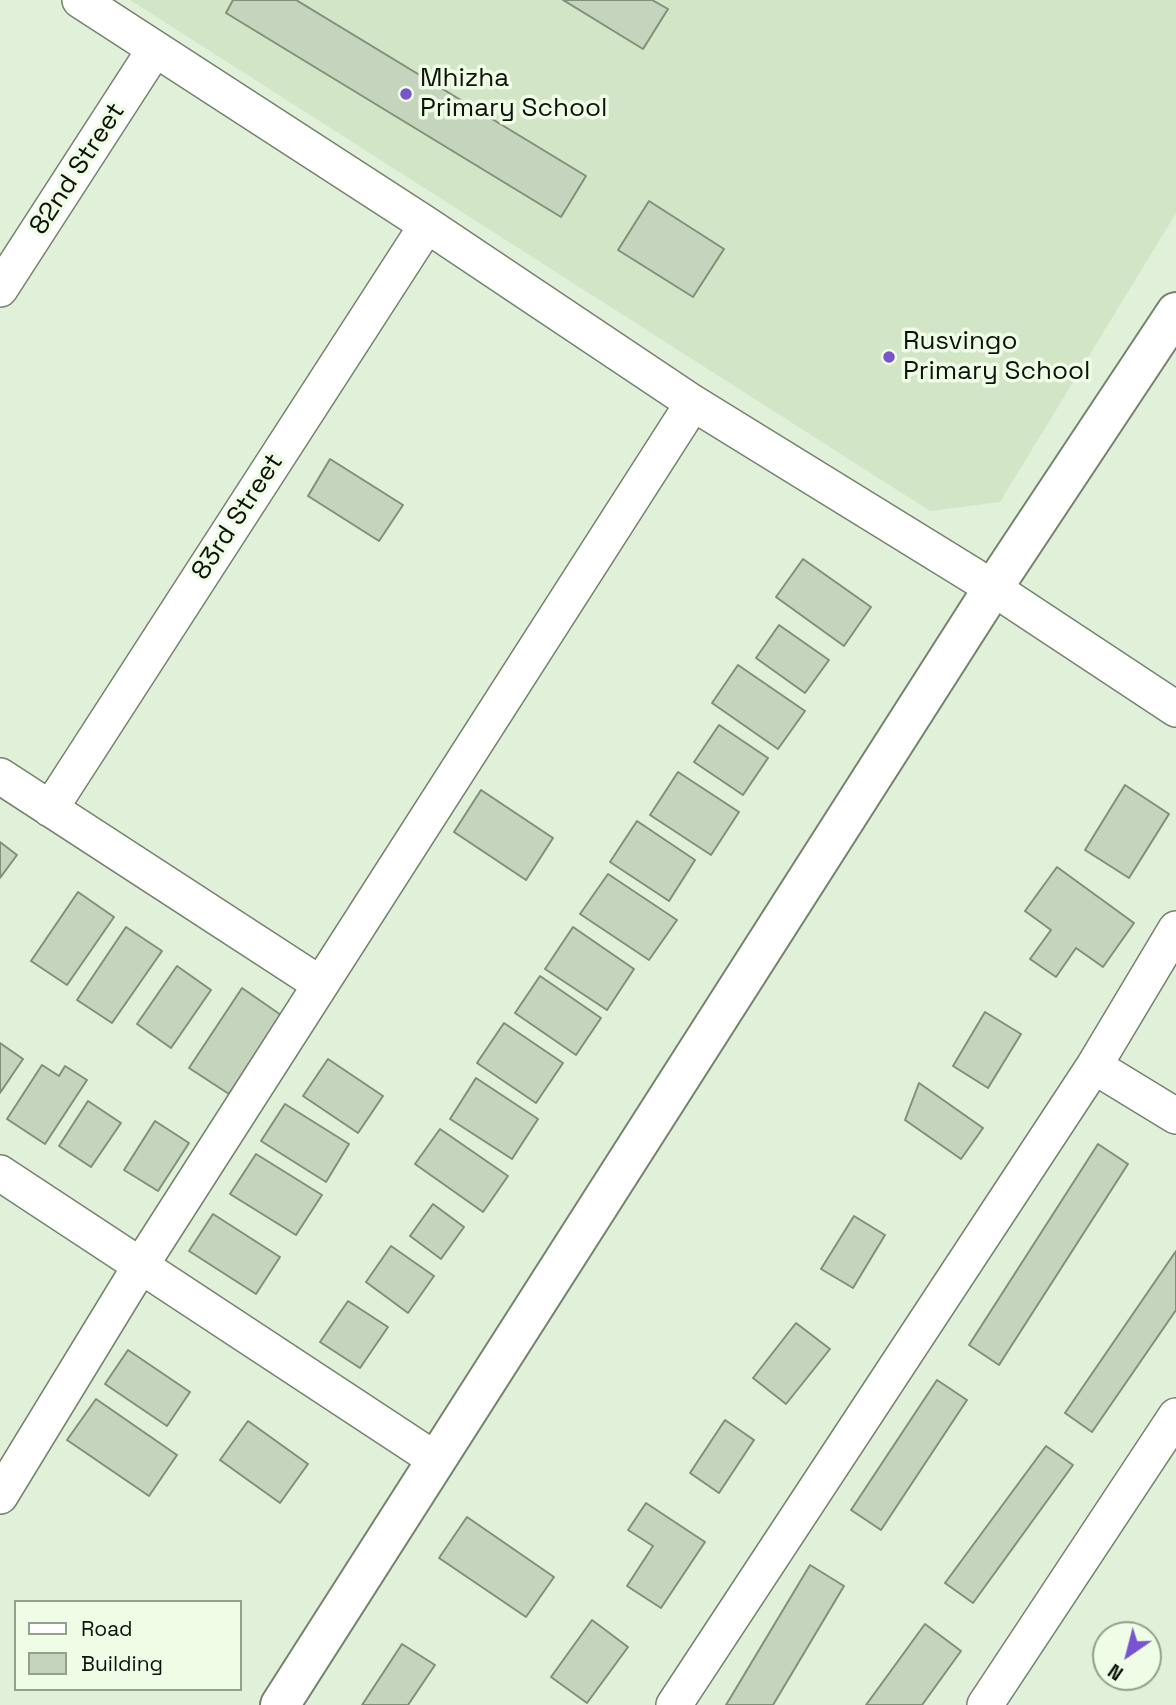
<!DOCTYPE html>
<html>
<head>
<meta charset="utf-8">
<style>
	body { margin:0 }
	#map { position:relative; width:1176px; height:1705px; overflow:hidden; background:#e1f0d8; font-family:"Space Grotesk",sans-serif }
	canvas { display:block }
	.legend { position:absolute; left:14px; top:1600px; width:228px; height:91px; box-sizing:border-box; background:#effde6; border:2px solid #959f8e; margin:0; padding:9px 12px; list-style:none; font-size:21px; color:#0d120a }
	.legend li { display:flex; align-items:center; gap:14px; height:35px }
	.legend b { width:35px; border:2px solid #959f8e }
	.north { position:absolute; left:1092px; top:1621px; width:70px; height:70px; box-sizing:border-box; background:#effde6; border:2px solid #959f8e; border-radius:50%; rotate:215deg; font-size:19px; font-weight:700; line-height:28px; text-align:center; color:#0d120a }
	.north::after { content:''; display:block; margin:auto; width:24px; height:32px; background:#7954ce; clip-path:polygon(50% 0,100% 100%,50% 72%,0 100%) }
</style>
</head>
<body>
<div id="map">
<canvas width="1176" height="1705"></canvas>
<ul class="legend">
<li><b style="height:9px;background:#fff"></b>Road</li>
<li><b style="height:19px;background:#c5d4bd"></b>Building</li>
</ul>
<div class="north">N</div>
</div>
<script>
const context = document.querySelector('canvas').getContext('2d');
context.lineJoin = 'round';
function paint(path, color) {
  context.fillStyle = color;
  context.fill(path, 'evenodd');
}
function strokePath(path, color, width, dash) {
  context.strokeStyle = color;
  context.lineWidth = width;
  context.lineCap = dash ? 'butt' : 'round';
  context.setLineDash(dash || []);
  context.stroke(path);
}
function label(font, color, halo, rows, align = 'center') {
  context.font = font + ' "Space Grotesk",sans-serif';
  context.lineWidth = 7;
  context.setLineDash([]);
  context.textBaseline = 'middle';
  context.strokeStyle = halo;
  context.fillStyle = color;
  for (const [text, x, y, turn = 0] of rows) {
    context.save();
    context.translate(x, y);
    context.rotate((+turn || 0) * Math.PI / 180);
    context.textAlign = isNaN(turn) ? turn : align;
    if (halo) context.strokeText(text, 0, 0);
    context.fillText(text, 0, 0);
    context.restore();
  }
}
paint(new Path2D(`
	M130,0H1176V213L1000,502L930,511Z`), '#d3e5c7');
const building = new Path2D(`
	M233,0H296L586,176L561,217L226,13Z
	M563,0H652L668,9L643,49Z
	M649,201L724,249L693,297L618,250Z
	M330,459L403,505L379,541L308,496Z
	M803,559L871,607L844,646L776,597Z
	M779,625L829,660L805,693L756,658Z
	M738,665L805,711L778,749L712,703Z
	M719,725L768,758L743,795L694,762Z
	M678,772L739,812L711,855L650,815Z
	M1125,785L1169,814L1129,878L1085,850Z
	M481,790L553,838L526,880L454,832Z
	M637,821L695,860L669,901L610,862Z
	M0,842L17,855L0,878Z
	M1057,867L1134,923L1103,967L1076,948L1056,977L1030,959L1051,930L1025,911Z
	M608,874L677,920L649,960L580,914Z
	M78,892L114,917L67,985L31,961Z
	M126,927L162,951L112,1023L77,1000Z
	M573,927L634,969L607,1010L545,969Z
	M177,966L211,990L171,1048L137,1024Z
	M540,976L601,1018L576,1055L515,1013Z
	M242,988L281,1015L229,1094L189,1068Z
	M985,1012L1021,1034L988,1088L953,1066Z
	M504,1023L563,1063L536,1103L477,1063Z
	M0,1043L23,1059L0,1093Z
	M328,1059L383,1096L358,1133L303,1096Z
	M42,1065L59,1076L65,1066L87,1080L45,1144L7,1119Z
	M476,1078L538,1119L512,1159L450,1119Z
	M919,1083L983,1128L961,1159L905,1120Z
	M88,1101L121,1123L91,1167L59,1146Z
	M285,1104L349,1144L326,1182L261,1141Z
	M155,1121L189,1143L158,1191L124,1170Z
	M440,1129L508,1176L483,1212L415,1164Z
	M1098,1144L1128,1164L999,1365L969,1345Z
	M256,1154L322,1195L296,1235L230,1194Z
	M433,1204L464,1227L441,1259L410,1236Z
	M213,1214L280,1257L256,1294L189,1251Z
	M854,1216L885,1235L853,1288L821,1269Z
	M391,1246L434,1276L408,1313L366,1282Z
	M1176,1251V1310L1092,1432L1065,1413Z
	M348,1301L388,1327L360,1368L320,1342Z
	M796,1323L830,1349L786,1404L753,1378Z
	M128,1350L190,1392L167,1426L105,1384Z
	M937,1380L967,1400L881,1530L851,1510Z
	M96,1399L177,1455L149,1496L67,1440Z
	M725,1420L754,1440L719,1493L690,1473Z
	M248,1421L308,1464L280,1503L220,1460Z
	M1046,1446L1073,1465L973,1603L945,1583Z
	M646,1503L705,1542L661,1608L627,1586L653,1546L628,1530Z
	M467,1517L554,1577L526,1617L439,1558Z
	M810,1565L844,1586L773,1705H726Z
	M592,1620L628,1647L587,1703L551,1677Z
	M925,1624L961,1651L922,1705H866Z
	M402,1644L435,1665L408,1705H362Z`);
paint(building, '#c5d4bd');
strokePath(building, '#828f79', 2);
const minor = new Path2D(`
	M80,0L427,225L693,403L993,588L1176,709
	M0,289L155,49
	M0,776L320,984
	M50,809L427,225
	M1094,1066L1176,1116
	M0,1173L436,1460
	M0,1496L141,1265L693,403
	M674,1705L1094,1066L1176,929
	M985,1705L1176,1416`);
const tertiary = new Path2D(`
	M280,1705L993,588L1176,312`);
strokePath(minor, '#75826d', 38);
strokePath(tertiary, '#75826d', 42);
strokePath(minor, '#fff', 35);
strokePath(tertiary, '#fff', 38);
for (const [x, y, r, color] of [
	[406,94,7,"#7954ce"],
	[889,357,7,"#7954ce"]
]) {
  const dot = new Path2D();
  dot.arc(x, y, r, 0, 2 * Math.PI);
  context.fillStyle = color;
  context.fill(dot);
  strokePath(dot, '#effde6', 2.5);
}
label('26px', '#0d120a', '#effde6', [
	["Mhizha",420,79],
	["Primary School",420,109],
	["Rusvingo",903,342],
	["Primary School",903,372]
], 'left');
label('26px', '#0d120a', '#effde6', [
	["82nd Street",78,169,-57],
	["83rd Street",238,517,-57]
]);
</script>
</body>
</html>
